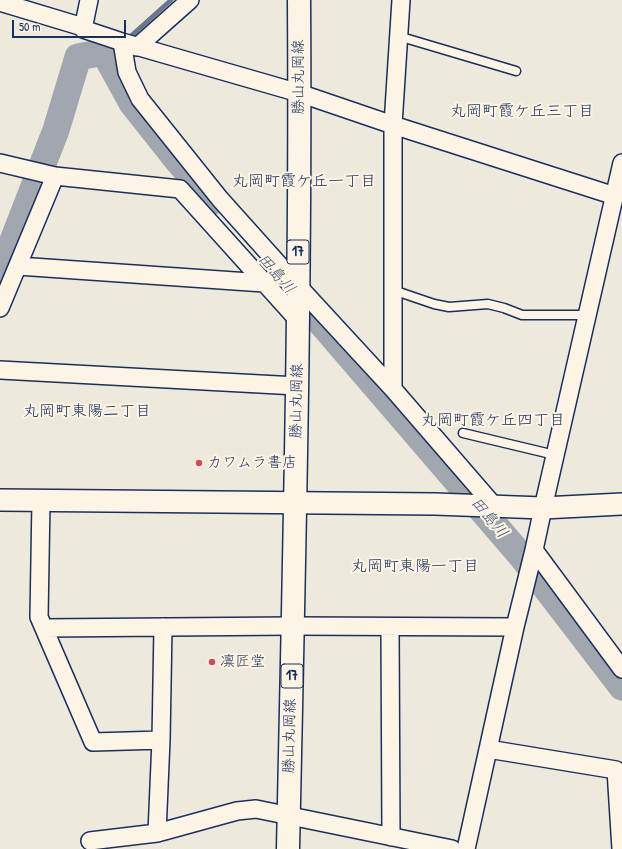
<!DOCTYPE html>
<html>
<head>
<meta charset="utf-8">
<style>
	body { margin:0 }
	#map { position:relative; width:622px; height:849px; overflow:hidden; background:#eee9dd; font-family:"Patrick Hand",sans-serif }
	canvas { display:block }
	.scale { position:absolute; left:12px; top:20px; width:114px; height:18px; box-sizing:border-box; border:2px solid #1b2f5e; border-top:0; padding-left:5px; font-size:12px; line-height:14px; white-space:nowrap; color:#1b2f5e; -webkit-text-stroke:3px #fcf5e5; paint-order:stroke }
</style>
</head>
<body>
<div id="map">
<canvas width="622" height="849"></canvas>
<div class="scale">50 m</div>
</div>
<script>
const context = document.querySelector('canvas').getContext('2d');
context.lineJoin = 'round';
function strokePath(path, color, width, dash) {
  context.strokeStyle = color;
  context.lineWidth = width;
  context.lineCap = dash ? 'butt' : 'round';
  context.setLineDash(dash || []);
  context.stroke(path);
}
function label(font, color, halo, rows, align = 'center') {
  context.font = font + ' "Patrick Hand","Klee One",sans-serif';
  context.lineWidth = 4;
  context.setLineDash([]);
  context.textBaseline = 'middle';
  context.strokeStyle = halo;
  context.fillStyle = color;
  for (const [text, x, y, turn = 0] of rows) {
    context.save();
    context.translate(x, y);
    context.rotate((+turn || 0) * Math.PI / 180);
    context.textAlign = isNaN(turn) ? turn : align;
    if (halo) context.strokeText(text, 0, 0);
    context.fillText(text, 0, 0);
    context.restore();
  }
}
strokePath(new Path2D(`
	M125,39L132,35L171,0
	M104,52L116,45`), '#6c778f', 4.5);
strokePath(new Path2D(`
	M0,274L56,130L78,57L104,52L132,103L178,161L213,201
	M309,309L523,558L622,687`), '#a2a7af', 27);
const service = new Path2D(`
	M398,36L516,71
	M393,290L434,304L449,307L488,304L504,308L522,315H587
	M463,433L555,455`);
const minor = new Path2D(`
	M89,0L83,29L122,42L299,93L393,125L615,196
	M0,2L83,27
	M122,42L127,72L140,99L220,199L298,286L393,389L495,507
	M137,47L190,0
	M0,163L55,176L180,189L298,320
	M18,266L264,283
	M0,308L55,176
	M0,370L297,386
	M393,389V125L401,0
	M41,501L39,617L93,742L161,740
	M534,550L622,669
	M390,627L391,837
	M44,628L293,626L515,627
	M488,749L616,770L621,849
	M157,833L161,740L163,627
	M90,841L157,833L237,811L256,809L452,849
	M466,849L515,627L534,550L543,508L622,163`);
const tertiary = new Path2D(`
	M0,500L435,504L543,508L622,504`);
const primary = new Path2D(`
	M288,849C294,566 301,283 299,0`);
strokePath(service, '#1b2f5e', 11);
strokePath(minor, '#1b2f5e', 20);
strokePath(tertiary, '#1b2f5e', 24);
strokePath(primary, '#1b2f5e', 25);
strokePath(service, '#fcf5e5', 8);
strokePath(minor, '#fcf5e5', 17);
strokePath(tertiary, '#fcf5e5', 21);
strokePath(primary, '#fcf5e5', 22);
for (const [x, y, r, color] of [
	[199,463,4,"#d1495b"],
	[212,662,4,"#d1495b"]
]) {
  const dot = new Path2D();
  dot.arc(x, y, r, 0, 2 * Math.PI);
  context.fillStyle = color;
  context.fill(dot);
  strokePath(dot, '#fcf5e5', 1.5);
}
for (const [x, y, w] of [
	[298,252,22],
	[292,676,22]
]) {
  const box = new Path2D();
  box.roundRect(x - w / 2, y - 12, w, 24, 3);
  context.fillStyle = '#fcf5e5';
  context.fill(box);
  strokePath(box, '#1b2f5e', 1);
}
label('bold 14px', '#1b2f5e', null, [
	["17",298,252],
	["17",292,676]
]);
label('15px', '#1b2f5e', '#fcf5e5', [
	["勝山丸岡線",299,77,-90],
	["勝山丸岡線",297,401,-89],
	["勝山丸岡線",290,736,-89]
]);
label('15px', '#1b2f5e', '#fcf5e5', [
	["カワムラ書店",207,463],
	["凛匠堂",220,662]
], 'left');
label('16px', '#1b2f5e', '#fcf5e5', [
	["丸岡町霞ケ丘三丁目",522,112],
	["丸岡町霞ケ丘一丁目",304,182],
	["丸岡町東陽二丁目",87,412],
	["丸岡町霞ケ丘四丁目",493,421],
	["丸岡町東陽一丁目",415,567]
]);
label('italic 16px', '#445376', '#fcf5e5', [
	["田島川",276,274,49],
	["田島川",489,518,50]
]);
</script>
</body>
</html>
